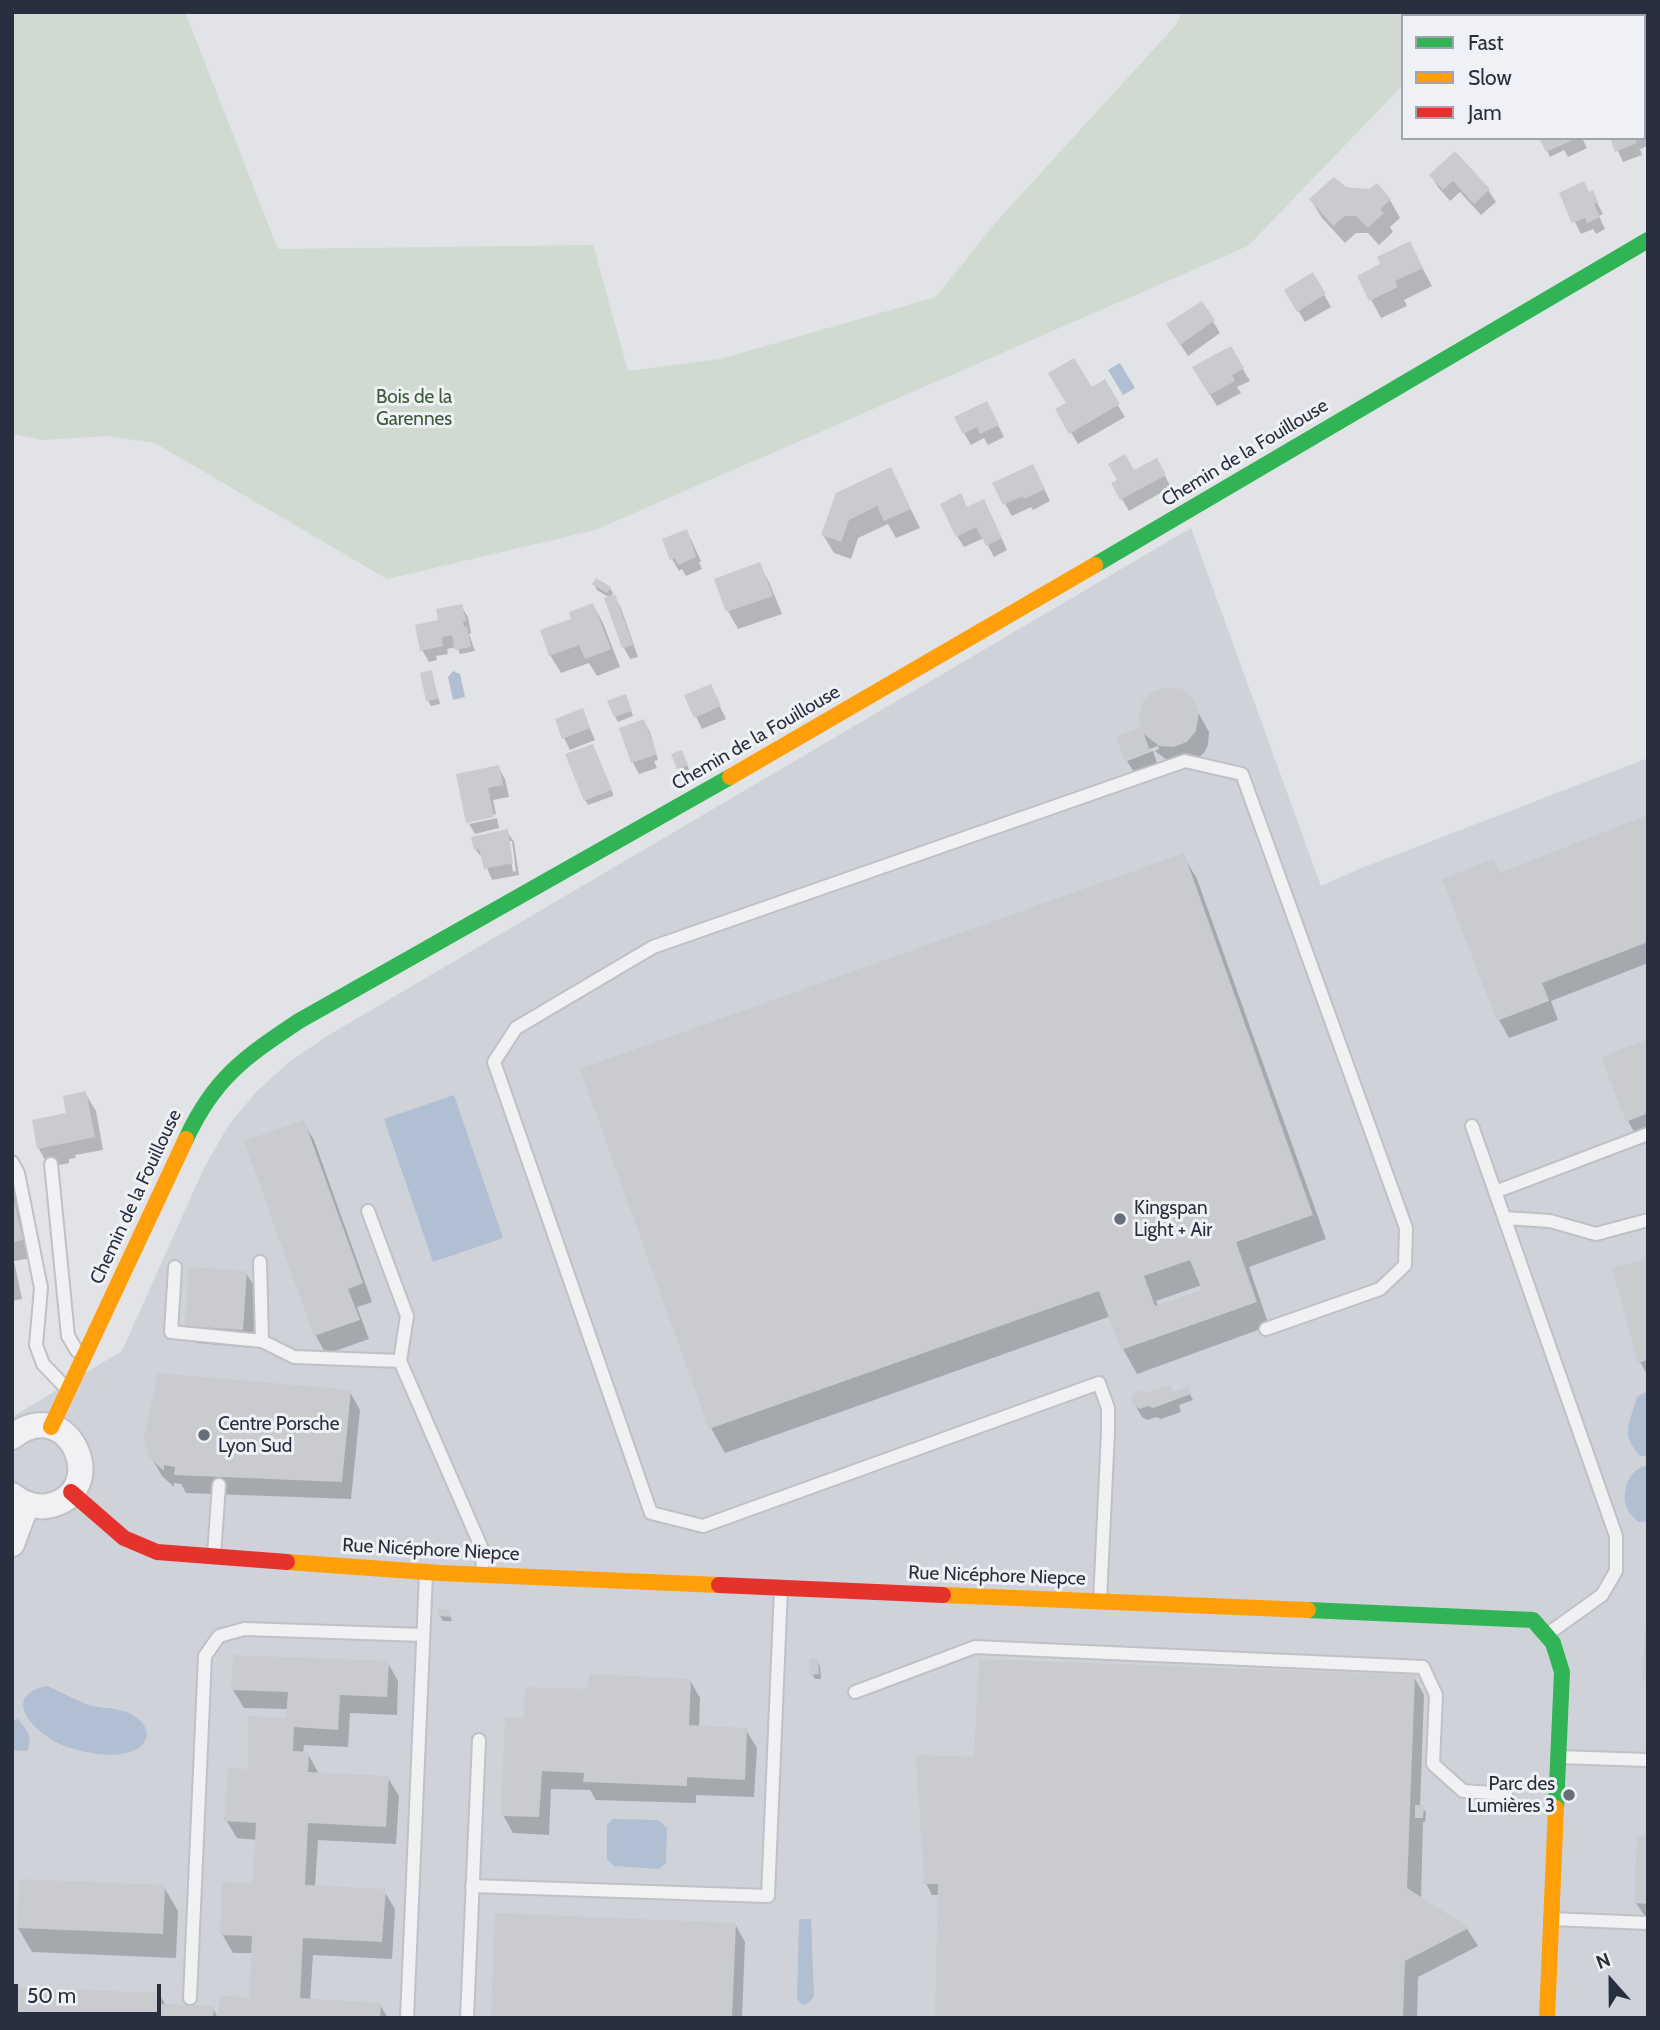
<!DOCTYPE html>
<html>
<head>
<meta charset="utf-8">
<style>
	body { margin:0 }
	#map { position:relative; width:1660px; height:2030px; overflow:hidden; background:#e1e3e6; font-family:Cabin,sans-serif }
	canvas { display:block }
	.frame { position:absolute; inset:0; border:14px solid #28303f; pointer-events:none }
	.legend { position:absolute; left:1401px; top:14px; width:245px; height:126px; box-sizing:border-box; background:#eff1f6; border:2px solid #9fa4ad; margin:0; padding:9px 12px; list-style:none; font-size:21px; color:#28303f }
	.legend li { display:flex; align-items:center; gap:14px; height:35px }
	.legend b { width:35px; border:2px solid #9fa4ad }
	.north { position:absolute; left:1576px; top:1946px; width:70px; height:70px; -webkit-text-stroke:5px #eff1f6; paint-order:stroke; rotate:339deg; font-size:19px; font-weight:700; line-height:28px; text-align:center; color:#28303f }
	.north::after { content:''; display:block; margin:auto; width:24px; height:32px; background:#28303f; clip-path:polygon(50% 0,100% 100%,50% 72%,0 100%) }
	.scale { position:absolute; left:14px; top:1984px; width:147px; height:32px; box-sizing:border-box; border:4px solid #28303f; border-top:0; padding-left:9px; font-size:21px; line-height:24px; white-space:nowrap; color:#28303f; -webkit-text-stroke:5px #eff1f6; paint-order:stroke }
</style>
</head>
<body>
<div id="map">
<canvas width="1660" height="2030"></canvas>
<div class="frame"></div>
<ul class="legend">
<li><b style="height:9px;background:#30b455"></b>Fast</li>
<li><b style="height:9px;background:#ff9f0a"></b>Slow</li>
<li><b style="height:9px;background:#e5322d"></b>Jam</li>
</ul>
<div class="north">N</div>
<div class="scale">50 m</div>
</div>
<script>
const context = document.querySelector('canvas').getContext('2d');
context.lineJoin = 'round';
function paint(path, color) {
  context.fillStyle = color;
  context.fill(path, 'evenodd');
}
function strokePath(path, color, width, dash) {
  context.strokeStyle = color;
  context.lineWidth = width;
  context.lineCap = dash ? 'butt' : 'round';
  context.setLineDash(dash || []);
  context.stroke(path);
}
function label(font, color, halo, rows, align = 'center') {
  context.font = font + ' Cabin,sans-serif';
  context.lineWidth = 6;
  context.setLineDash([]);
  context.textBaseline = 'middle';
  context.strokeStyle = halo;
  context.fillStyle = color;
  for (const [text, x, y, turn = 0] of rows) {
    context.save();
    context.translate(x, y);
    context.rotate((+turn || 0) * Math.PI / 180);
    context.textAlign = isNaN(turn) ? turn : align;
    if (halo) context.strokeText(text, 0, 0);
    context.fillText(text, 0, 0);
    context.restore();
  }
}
paint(new Path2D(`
	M1191,528L1321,886L1359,869L1648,758V2018H12V1417L122,1351L203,1170L228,1126L256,1092L288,1063L327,1036Z`), '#cfd2d9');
paint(new Path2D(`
	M12,12H185L278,249L593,245L628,371L720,359L936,297L996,222L1175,26L1183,12H1473L1469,16H1403V85L1248,246L595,530L387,579L155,443L107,436L44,440L12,434Z`), '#d1dad1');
paint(new Path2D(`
	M1120,363L1135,388L1123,395L1108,370Z
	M453,671L460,674L465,697L453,700L448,677Z
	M454,1095L503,1238L433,1262L384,1119Z
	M1648,1391V1457L1639,1455C1620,1433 1630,1423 1637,1397Z
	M1648,1465V1521L1638,1522C1635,1518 1628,1512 1627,1508C1620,1491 1630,1468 1648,1465Z
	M47,1686C60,1691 73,1699 86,1704C102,1710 123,1706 137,1718C144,1723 150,1733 145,1741C132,1764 79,1753 60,1744C33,1731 0,1696 47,1686Z
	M18,1719C27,1731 34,1737 27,1751L12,1750V1720Z
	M612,1819L658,1820L667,1828L666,1863L659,1869L614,1866L607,1859V1825Z
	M799,1919H811L814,1997L809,2002L803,2005L797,1999Z`), '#b0bfd1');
paint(new Path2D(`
	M1648,109V146L1640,149L1642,155L1623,162L1612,138H1644V111Z
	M1582,138L1587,148L1568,157L1564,150L1550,157L1542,139Z
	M1455,153L1489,191L1496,202L1481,215L1460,192L1450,201L1438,187L1431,176Z
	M1345,189L1390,200L1400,218L1390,227L1393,232L1379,245L1368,233H1356L1345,243L1322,218L1311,200Z
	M1592,193L1603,214L1599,216L1605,229L1596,234L1593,229L1581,234L1561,194Z
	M1409,243L1432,286L1404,300L1407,306L1381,318L1359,277L1383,265Z
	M1313,275L1331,307L1305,322L1287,291Z
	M1202,303L1220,333L1188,356L1175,336Z
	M1230,348L1250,381L1237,387L1241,393L1217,406L1194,368Z
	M1104,382L1125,417L1078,444L1057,409Z
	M993,415L1004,437L988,445L984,438L971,445L964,433Z
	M1156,460L1171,487L1129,511L1113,484Z
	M891,469L920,528L896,538L888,524L858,538L851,559L834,553L823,535Z
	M1039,478L1050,501L1033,510L1031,507L1012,516L1005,504Z
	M967,509L990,513L1007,550L994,557L984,538L964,547L957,536Z
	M687,531L701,561L699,562L702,569L686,576L682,569L679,571L672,559Z
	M759,564L769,582L782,614L738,629L728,611Z
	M594,584L610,588L613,593L610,598L597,590Z
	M614,596L621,608L638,657L630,659L624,648L606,599Z
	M593,605L603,623L620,667L597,676L589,663L561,673L550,655L573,620Z
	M461,606L468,617L471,633L469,634L475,651L460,654L457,647L447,649L448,654L436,656L437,660L429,662L422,650L440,621Z
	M431,672L440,704L431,706L428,700Z
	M710,686L726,719L702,729L686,696Z
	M1189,696L1209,732L1208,745L1204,753L1193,762L1171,763L1155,751L1159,749L1158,746L1126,757L1143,729Z
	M628,701L633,716L618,722L615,716Z
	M582,710L595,740L570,750L564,738Z
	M644,721L650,732L658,760L654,761L657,768L639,774L633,763L621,729Z
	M593,746L613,794V796L588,805L585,800Z
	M1153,751L1159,769L1137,777L1127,761Z
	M684,757L689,770L682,773L679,768Z
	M498,767L505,779L509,797L493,800L496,814L469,820V824L468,822Z
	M1648,817V963L1551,1001L1558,1020L1509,1038L1499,1020L1493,861L1500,874Z
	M497,818L499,828L475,834L469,824Z
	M507,831L514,842L519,875L492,880L484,860L475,849ZM508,841H512L516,871L513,872Z
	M1183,855L1197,879L1326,1239L1249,1267L1269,1326L1137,1374L1123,1349L1111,1316L725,1453L711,1428L582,1070ZM1202,1285L1204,1291L1158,1307L1156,1301Z
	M1648,1041V1135L1638,1139L1628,1121Z
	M85,1093L96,1111L103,1150L75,1155L76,1158L69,1159V1163L49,1167L39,1149L34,1121L69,1115Z
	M303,1122L314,1140L372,1302L357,1307L369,1339L326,1354L316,1336L246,1142Z
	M12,1183L19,1195L32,1258L14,1261L22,1299L12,1301Z
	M1648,1260V1376L1640,1362Z
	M246,1273L257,1291L252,1348L197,1343L186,1325Z
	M350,1392L360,1410L351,1499L186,1493L181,1484L174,1483V1487L162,1476L151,1457Z
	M1173,1393L1190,1394L1193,1400L1179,1405L1181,1412L1161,1419L1156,1417L1147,1420L1142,1417L1135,1405L1146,1395Z
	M449,1612L452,1621H443L440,1616Z
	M817,1661L820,1666L821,1679H815L812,1674Z
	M388,1663L398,1681L397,1715L350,1713L348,1747L304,1745L303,1753L308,1754L319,1774L388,1778L399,1796L396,1844L318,1840L315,1887L384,1891L395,1909L392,1959L313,1955L310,2001L380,2005L388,2018H220L251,1999L253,1953H233L222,1934L255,1885L257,1840L237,1838L226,1820L249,1771L288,1720V1709L244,1708L233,1690Z
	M1414,1677L1424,1695L1420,1807L1426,1812L1425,1822H1423L1421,1899L1467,1929L1478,1946L1418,1977L1417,2018H937L939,1895H932L926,1883L976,1759Z
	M690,1680L700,1698L699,1728L746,1730L757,1748L754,1797L696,1795V1803L596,1800L590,1790L551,1789L549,1835L513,1833L503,1815L526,1720L589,1691Z
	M1648,1837V1921L1636,1903Z
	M164,1887L178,1911L176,1958L32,1952L18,1928Z
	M735,1924L745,1942L742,2018H492Z
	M160,1995L166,2006L213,2008L218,2018H12Z`), '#0003');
paint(new Path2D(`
	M1648,108V132L1644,134V109Z
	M1539,138H1577L1546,152Z
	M1610,138H1635L1637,143L1615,152Z
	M1455,151L1490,189L1474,204L1453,181L1443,190L1429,175Z
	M1334,177L1346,187L1369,189L1377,183L1391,199L1380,209L1384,213L1368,228L1356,216H1345L1333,226L1309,199Z
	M1584,181L1589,192L1593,190L1598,202L1594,204L1600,217L1587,223L1585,218L1572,223L1559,193Z
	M1410,241L1423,268L1395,281L1398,287L1369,301L1357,276L1380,264L1377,257Z
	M1313,272L1326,294L1297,312L1284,290Z
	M1202,301L1215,320L1180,345L1166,324Z
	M1231,346L1244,368L1232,375L1235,381L1209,395L1192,367Z
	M1074,358L1092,387L1105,379L1120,404L1069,434L1055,409L1066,403L1048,373Z
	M987,401L999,425L980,434L977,427L963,434L954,417Z
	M1125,454L1134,470L1157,458L1166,475L1120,500L1111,483L1117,480L1108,464Z
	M1033,464L1045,489L1024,499L1023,496L1003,505L992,483Z
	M891,467L911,509L884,521L877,506L849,520L841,542L821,535L836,493Z
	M961,493L967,507L984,499L1002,538L986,546L976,527L956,537L940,504Z
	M687,529L696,557L678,565L675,558L670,560L662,539Z
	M760,562L773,596L726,612L714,579Z
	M596,578L611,587L607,593L592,584Z
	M615,594L633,645L622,648L604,598Z
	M593,603L611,649L585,659L579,645L549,656L540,630L571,619L569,612Z
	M462,604L466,621L463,622L464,627H467L471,647L455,650L452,635L442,637L443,646L420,651L415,625L438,620L436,609Z
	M432,670L438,699L426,701L420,673Z
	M711,684L721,706L694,718L684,695Z
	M1168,687L1182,689L1193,699L1199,712L1196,731L1187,742L1173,747L1159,746L1144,734L1150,751L1125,760L1116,737L1141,727L1139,715L1143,701L1154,691Z
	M626,694L632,711L614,717L607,701Z
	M583,708L590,728L562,739L555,719Z
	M644,719L657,754L631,763L619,728Z
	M593,744L612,790L584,801L565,754Z
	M682,750L688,765L677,769L671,754Z
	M499,765L503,785L488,788L494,817L466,823L456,774Z
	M1648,815V942L1542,983L1549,1001L1497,1021L1442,879L1493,859L1499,873Z
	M508,829L513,863L484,869L479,849L474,850L471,837Z
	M1184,853L1313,1215L1236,1242L1257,1302L1121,1350L1099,1291L709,1429L580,1069ZM1190,1260L1202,1290L1155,1306L1144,1276Z
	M1648,1039V1113L1626,1122L1601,1057Z
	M86,1091L95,1137L37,1149L32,1120L66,1113L63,1096Z
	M304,1120L363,1283L348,1289L360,1320L314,1336L244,1141Z
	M12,1194L23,1240L12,1242Z
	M1648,1258V1360L1638,1363L1612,1268Z
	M189,1267L247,1271L243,1330L185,1326Z
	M158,1373L351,1390L342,1482L174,1475L175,1467L164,1465V1471L150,1458L144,1438Z
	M1170,1385L1173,1392L1188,1386L1191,1394L1153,1408L1148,1406L1140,1409L1133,1405L1131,1399L1133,1394L1141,1390L1146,1393Z
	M438,1609L450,1610V1617L438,1616Z
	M1645,1625H1648V1681H1642Z
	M233,1655L389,1661L387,1697L340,1695L338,1730L294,1727L293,1751L309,1752L308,1772L389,1776L386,1827L308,1823L305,1885L386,1889L382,1942L303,1938L300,1998L381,2003L380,2018H218L219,1996L249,1997L252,1936L220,1935L222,1882L253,1883L256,1823L224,1821L228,1768L248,1769V1716L286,1718L288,1692L231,1690Z
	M809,1659H818L819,1674L810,1675Z
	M979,1659L1415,1675L1407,1888L1469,1928L1405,1961L1403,2018L935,2017L938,1884H924L916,1755L974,1757Z
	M589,1674L691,1679L689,1725L747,1728L745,1780L687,1777V1786L583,1782L584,1773L542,1771L539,1817L501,1816L505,1717L524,1718L525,1687L588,1689Z
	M1415,1805H1424L1423,1818H1415Z
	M1637,1835L1648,1836V1904L1634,1903Z
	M19,1879L165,1885L163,1934L17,1928Z
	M495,1913L736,1923L732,2018H491Z
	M12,1987L161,1993V2004L214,2006L213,2018H12Z`), '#cacbce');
const lane = new Path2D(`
	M1472,1126L1616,1536V1571L1602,1595L1549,1633
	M12,1162L18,1173L41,1288L36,1345L43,1364L66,1388
	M51,1164L68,1336L77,1351L82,1353
	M1495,1192L1648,1134
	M368,1211L407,1316L400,1361
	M1505,1218L1550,1221L1596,1234L1648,1220
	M260,1262L262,1341
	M175,1267L171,1332L262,1341L294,1357L400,1361L482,1549L483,1575
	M214,1555L219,1485
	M1100,1601L1108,1432V1408L1099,1383L703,1526L651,1513L494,1062L516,1028L653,947L1185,761L1242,774L1406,1228L1405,1265L1380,1289L1266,1329
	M855,1692L975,1647L1423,1667L1436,1695L1433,1764L1463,1791L1506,1794
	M1558,1757L1648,1760
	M472,1886L768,1896L781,1588
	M1551,1919L1648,1923
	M190,1998L205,1656L219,1636L244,1629L423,1635
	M407,2018L426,1574
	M467,2018L479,1740`);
const street = new Path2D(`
	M12,1437C70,1391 113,1494 47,1506C34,1508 22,1503 12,1495
	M12,1544L27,1504`);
strokePath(lane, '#bfc1c4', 16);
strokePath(street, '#bfc1c4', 28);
strokePath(lane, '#f1f1f3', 12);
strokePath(street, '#f1f1f3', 24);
strokePath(new Path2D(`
	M1095,565L1648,240
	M186,1139C214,1078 245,1057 299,1021L730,777
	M1308,1610L1533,1620L1553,1643L1562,1672L1556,1808`), '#30b455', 16);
strokePath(new Path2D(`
	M730,777L1095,565
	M51,1427L186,1139
	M287,1562L440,1573L719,1585
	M943,1595L1308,1610
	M1547,2018L1556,1808`), '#ff9f0a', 16);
strokePath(new Path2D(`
	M71,1492L124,1538L157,1552L287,1562
	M719,1585L943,1595`), '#e5322d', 16);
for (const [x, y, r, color] of [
	[1120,1219,7,"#696f79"],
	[204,1435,7,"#696f79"],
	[1569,1795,7,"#696f79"]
]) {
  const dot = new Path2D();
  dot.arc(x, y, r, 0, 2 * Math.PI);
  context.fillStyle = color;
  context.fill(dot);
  strokePath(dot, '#eff1f6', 2.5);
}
label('19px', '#3b5b36', '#eff1f6', [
	["Bois de la",414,397],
	["Garennes",414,419]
]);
label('19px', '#28303f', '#eff1f6', [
	["Chemin de la Fouillouse",1245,453,-31],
	["Chemin de la Fouillouse",756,738,-30],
	["Chemin de la Fouillouse",136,1197,-65],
	["Rue Nicéphore Niepce",431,1550,3],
	["Rue Nicéphore Niepce",997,1576,2]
]);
label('19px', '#28303f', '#eff1f6', [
	["Kingspan",1134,1208],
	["Light + Air",1134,1230],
	["Centre Porsche",218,1424],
	["Lyon Sud",218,1446],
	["Parc des",1555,1784,"right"],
	["Lumières 3",1555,1806,"right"]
], 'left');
</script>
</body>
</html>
